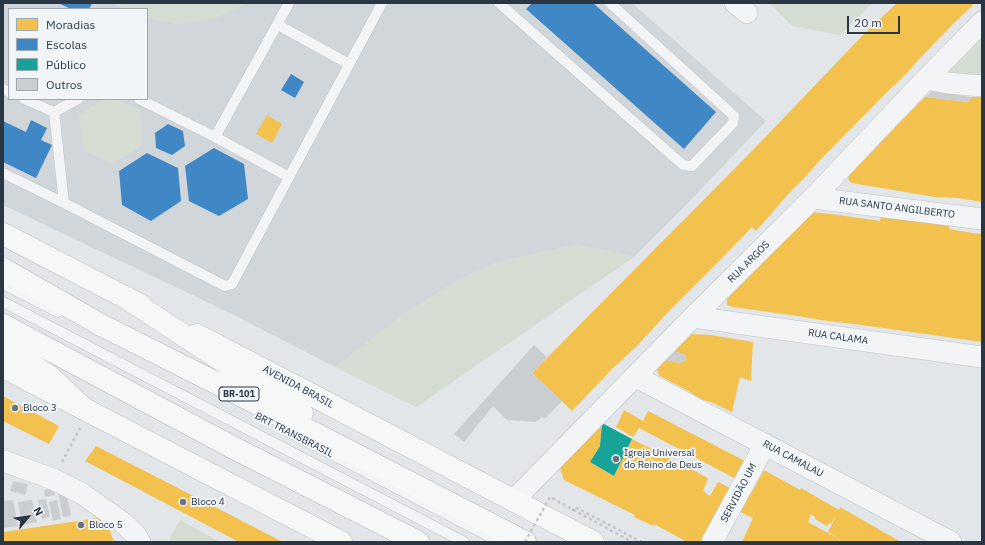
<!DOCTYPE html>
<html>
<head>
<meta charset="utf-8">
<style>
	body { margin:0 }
	#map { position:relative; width:985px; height:545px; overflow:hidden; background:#e3e6e8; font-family:"IBM Plex Sans",sans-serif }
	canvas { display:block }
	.frame { position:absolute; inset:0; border:4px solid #293643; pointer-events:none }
	.legend { position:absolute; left:8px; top:8px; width:140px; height:92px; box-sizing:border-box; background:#f1f5f8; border:1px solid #a1a9b0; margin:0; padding:5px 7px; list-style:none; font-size:12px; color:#293643 }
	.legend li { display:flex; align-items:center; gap:8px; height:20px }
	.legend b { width:20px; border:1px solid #a1a9b0 }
	.north { position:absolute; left:8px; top:497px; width:40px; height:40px; -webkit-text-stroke:3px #f1f5f8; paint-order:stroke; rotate:61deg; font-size:11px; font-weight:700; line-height:16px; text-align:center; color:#293643 }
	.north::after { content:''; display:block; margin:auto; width:14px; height:18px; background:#293643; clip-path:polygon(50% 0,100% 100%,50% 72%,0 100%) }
	.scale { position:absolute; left:847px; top:16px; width:53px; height:18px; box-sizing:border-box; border:2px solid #293643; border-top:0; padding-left:5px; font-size:12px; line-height:14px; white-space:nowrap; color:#293643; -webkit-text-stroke:3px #f1f5f8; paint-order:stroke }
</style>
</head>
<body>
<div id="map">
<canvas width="985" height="545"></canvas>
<div class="frame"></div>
<ul class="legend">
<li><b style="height:11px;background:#f2c14e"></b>Moradias</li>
<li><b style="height:11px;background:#3f88c5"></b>Escolas</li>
<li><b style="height:11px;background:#17a398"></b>Público</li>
<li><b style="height:11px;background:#cbced1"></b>Outros</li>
</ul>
<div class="north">N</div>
<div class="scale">20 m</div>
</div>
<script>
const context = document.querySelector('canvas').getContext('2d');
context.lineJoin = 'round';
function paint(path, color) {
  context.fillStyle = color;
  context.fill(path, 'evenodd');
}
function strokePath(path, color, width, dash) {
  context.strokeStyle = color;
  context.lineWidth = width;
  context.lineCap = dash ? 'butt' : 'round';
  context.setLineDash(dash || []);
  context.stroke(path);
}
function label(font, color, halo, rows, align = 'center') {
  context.font = font + ' "IBM Plex Sans",sans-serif';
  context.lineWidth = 4;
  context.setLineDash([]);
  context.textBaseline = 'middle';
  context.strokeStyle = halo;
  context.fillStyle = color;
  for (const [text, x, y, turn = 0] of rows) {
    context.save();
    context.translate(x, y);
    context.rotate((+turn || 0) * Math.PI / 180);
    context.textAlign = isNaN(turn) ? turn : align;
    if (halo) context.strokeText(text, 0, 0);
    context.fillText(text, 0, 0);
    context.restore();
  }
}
paint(new Path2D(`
	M3,3H632L766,121L687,204L635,256L416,407L335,367L228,312L3,205ZM9,9H147V99H9Z`), '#d1d6db');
paint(new Path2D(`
	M112,3H248L214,19L176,24L147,18V9H124Z
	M769,3H873L840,35L792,26Z
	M982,33V82L933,79Z
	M104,99H115L139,109L143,145L113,164L83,150L79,115Z
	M577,244L635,256L416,407L335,367L408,311L461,278L497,262Z
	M180,520L220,542H169V540Z`), '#d5ddd3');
paint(new Path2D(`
	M897,3H975L953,24L920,58L905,75L888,91L821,159L806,176L791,191L756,231L752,227L720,260L669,311L636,347L613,368L572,411L532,373L752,151L863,35Z
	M925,97L969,102L971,97H982V202L958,198L935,197L852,183L849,181L848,177L850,173Z
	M267,115L282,124L272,143L256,134Z
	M811,212L839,215L880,221L882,212L950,221L949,229L973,233L982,234V342L869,326L821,320L798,316L733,307L727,305V298L742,281Z
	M691,334L711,335L753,342L751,381L740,377L732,412L711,402L699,399L692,393L660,376L657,371L658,366L665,360L681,363L682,361L685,362L686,355L673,351Z
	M3,396L59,426L49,444L3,421Z
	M624,410L643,421L648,411L745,461L736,479L639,428L633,437L616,427Z
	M602,423L600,446L590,462L614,476L632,439L708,478L703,491L710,496L718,482L730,488L704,542H687L654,524L653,526L634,517L635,515L564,480L559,465Z
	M96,446L283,542H239L85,461Z
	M764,470L800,490L801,488L839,510L840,507L901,542H742L753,518L736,510L747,492L751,494ZM811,514L815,517V519L827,526L829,523L831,524L837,514L828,532L841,540L808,522Z
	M105,517L114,542H3V532Z`), '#f2c14e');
paint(new Path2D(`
	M58,3H92L89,9H71Z
	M532,3H593L716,112L684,149L526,9Z
	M291,74L304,82L295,98L281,90Z
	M31,120L47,128L41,140L52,145L36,178L3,162V121L26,132Z
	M168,124L183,131L185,146L172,155L156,148L155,133Z
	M214,148L244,164L248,199L219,216L189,201L185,166Z
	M147,153L178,168L181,201L151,221L122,205L119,171Z`), '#3f88c5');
paint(new Path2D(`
	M602,423L632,439L614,476L590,462L600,446Z`), '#17a398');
paint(new Path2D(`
	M932,91L971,97L969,102L925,97Z
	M534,345L547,357L532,373L562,401L545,419L542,417L535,422L507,420L493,406L464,442L454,434Z
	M673,351L686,355L685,362L682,361L681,363L665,360Z
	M13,481L28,484L25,495L10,491Z
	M53,488L55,495L45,497L44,490Z
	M66,490L71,516L63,517L58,492Z
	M46,499L50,517L42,519L38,500Z
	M13,500L18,526L3,528V501Z
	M32,500L37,522L22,525L18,502Z
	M57,500L61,519L53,521L49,502Z`), '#cbced1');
const lane = new Path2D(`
	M499,3L683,165L692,166L733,123L734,116L610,3
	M278,25L349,64
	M3,89L9,92
	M24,99L54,112L78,99
	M139,99L215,137L289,177
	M54,112L64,203
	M215,137L289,3
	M3,173L64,203L225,286L232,284L382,3
	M3,284L58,312
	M3,302L464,542
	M289,432L500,542`);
const street = new Path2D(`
	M735,3L747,13
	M926,79L948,83L982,86
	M813,198L982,219
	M693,317L982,357
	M636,377L951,542
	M3,461L53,479L81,493L122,522L135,534L140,542
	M514,500L693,317L813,198L926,79L982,22
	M712,542L765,444`);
const primary = new Path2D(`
	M3,234L142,306
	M197,335L593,542
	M3,367L341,542`);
const highway = new Path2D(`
	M3,269L101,325L250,400L525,542
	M125,297L302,413
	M3,325L232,447L418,542
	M3,347L48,375L84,409`);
strokePath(lane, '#c1c4c6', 11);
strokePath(street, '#c1c4c6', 22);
strokePath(primary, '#bfc3c6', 23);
strokePath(highway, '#b5b9bd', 23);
strokePath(new Path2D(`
	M62,462L80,428
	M572,511L575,507L642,542`), '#c2c6c8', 2.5, [3, 3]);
strokePath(lane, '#f2f4f5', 10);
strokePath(street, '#f2f4f5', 21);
strokePath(primary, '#f6f7f7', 22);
strokePath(highway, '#f6f7f7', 22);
strokePath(new Path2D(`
	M525,542L550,497L632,542`), '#c2c6c8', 2.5, [3, 3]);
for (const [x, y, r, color] of [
	[15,408,4,"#6a747d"],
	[616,459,4,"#6a747d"],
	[183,502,4,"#6a747d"],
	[81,525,4,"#6a747d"]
]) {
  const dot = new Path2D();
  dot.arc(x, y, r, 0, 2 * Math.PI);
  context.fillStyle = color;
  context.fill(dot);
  strokePath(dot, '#f1f5f8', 1.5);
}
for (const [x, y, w] of [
	[239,394,40]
]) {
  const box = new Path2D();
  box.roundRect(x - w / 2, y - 7, w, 14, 3);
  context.fillStyle = '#f1f5f8';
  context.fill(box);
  strokePath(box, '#293643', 1);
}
label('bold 9px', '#293643', null, [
	["BR-101",239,394]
]);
label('10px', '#293643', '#f1f5f8', [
	["RUA SANTO ANGILBERTO",897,208,7],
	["RUA ARGOS",749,262,-45],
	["RUA CALAMA",838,337,8],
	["AVENIDA BRASIL",298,387,28],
	["BRT TRANSBRASIL",294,435,27],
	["RUA CAMALAU",793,459,28],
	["SERVIDÃO UM",739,493,-62]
]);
label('10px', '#293643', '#f1f5f8', [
	["Bloco 3",23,408],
	["Igreja Universal",624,453],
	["do Reino de Deus",624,465],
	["Bloco 4",191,502],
	["Bloco 5",89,525]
], 'left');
</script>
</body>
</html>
